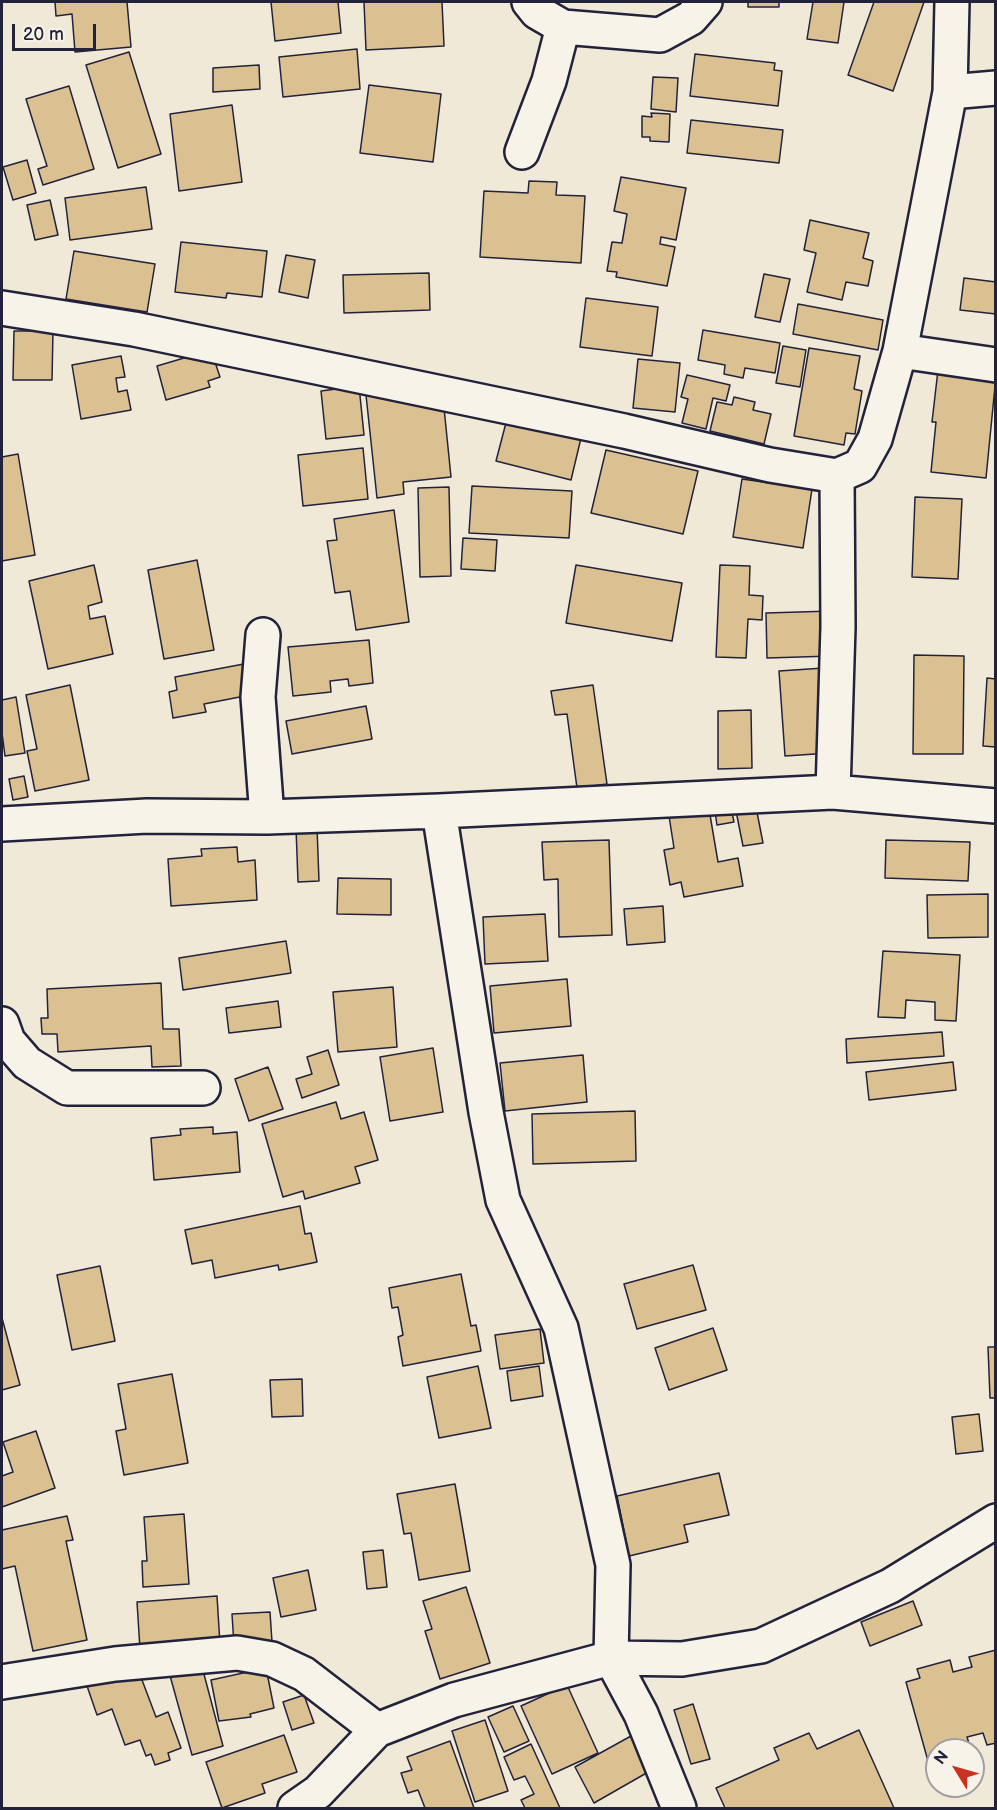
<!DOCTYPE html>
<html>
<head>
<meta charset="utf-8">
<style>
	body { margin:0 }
	#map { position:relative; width:997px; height:1810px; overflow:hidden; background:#f1e9d7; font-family:"Balsamiq Sans",sans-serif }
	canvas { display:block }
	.frame { position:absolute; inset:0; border:3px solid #22223b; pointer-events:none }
	.north { position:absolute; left:925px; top:1738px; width:60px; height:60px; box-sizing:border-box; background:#f7f3e8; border:2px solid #a29fa3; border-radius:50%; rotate:307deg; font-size:16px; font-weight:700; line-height:24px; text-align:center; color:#22223b }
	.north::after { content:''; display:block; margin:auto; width:21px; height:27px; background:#c8321e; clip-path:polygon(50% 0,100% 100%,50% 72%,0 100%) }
	.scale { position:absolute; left:12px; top:24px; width:84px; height:27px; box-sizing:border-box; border:3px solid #22223b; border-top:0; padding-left:8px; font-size:18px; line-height:21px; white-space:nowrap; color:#22223b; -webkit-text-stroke:4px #f7f3e8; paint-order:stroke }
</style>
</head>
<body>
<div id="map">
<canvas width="997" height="1810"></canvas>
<div class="frame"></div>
<div class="north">N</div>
<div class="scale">20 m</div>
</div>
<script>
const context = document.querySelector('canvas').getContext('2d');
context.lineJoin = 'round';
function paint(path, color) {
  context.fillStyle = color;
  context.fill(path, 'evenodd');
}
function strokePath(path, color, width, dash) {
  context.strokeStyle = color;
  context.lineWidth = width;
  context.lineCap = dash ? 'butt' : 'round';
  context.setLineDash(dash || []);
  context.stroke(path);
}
const building = new Path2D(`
	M55,2H127L131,47L75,52L72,14L56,16Z
	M271,2H338L341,33L275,41Z
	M364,2H442L444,46L366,50Z
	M748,2H779V7H748Z
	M813,2H844L838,43L807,39Z
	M874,2H924L893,91L848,75Z
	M357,49L360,89L283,97L279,57Z
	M129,52L161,154L118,168L86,65Z
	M695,54L775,63L774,70L782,71L778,106L690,96Z
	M259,65L260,89L213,92V68Z
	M653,77L678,78L676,112L651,109Z
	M369,85L441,94L433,162L360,153Z
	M69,86L94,169L43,185L38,169L47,166L26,99Z
	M232,105L242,182L179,191L170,114Z
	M651,113L670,114L669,142L650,141V137H642V116L652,117Z
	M691,120L783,130L779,163L687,153Z
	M27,160L36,193L13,200L3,167Z
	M621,177L686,188L676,240L661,237L660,244L675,247L667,286L616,277L617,272L607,271L612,242L622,243L627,214L614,211Z
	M529,181L557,182L556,195L585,196L581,263L480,257L484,191L528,193Z
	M146,187L152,229L70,240L65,198Z
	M50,200L58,235L35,240L27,205Z
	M810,220L869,233L863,258L873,261L868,286L846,282L842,300L807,292L816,253L804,250Z
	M181,242L267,251L262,297L227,293L226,298L175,292Z
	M74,251L155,264L147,312L66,299Z
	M286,255L315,260L308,298L279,292Z
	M429,273L430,310L344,313L343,275Z
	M764,274L790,279L780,322L755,317Z
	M964,278L996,282V314L960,310Z
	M586,298L658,307L652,356L580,347Z
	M798,304L883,320L878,350L793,334Z
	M703,330L780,343L775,373L745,368L743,378L724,374L725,365L698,360Z
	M14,331H53L52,380H13Z
	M783,346L806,350L800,387L776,383Z
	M809,348L860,356L854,389L862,391L855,434L846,433L844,445L794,436Z
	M211,350L220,377L208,381L210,387L166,400L157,366Z
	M121,356L125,377L116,378L118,392L127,390L131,410L81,419L72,365Z
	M638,359L680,363L675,412L633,408Z
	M938,370L996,376L986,478L931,472L936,422H932Z
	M687,375L730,385L726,401L713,398L706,429L682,423L688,399L681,397Z
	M359,386L364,435L326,439L321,391Z
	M396,391L397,402L443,398L451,477L403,482L404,494L377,498L366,395Z
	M734,397L755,402L753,410L771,414L764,444L710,431L717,402L732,405Z
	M507,419L581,438L571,480L496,461Z
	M363,448L368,499L303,506L298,455Z
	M606,450L698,471L683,534L591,513Z
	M18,454L35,555L2,561V457Z
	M742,479L812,489L803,548L733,537Z
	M472,486L572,491L569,538L469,533Z
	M449,487L451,576L420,577L418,488Z
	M915,497L962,499L958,579L912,577Z
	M394,510L409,622L356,630L350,591L335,593L327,541L337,540L334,519Z
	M463,538L497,540L495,571L461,569Z
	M197,560L214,650L164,659L148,570Z
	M94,565L102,602L88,606L90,619L105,616L113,654L48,669L29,581Z
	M576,565L682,583L672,641L566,623Z
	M720,565L750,566L749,595L763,596L762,620L748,619L746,658L716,657Z
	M832,611V656L767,658L766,613Z
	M369,640L373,683L349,686L348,679L330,681L331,692L293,696L288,647Z
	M914,655L964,656L963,754H913Z
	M249,663L255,694L204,704L206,712L173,718L169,692L177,690L175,677Z
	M824,668L830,753L785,756L779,671Z
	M987,678L996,679V747L983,746Z
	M70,685L89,780L35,791L27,751L37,749L26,695Z
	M593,685L607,784L577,788L567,714L555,715L551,691Z
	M16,697L25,753L5,756L2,733V700Z
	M366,706L372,739L292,754L286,721Z
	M751,710L752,768L718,769V711Z
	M24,776L28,797L13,800L9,779Z
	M755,802L763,843L743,846L735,806Z
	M730,803L734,822L717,825L714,805Z
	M709,809L718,862L738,858L743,886L684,897L681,882L670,885L664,850L674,848L669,816Z
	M317,827L319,881L298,882L296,828Z
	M609,840L612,935L559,937L558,879L544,880L542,842Z
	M886,840L970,842L968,881L885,878Z
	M237,847L238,862L255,860L257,900L171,906L168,859L202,856L201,849Z
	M338,878L391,879V915L337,914Z
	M988,894V937L928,938L927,895Z
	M663,906L665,942L627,945L624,909Z
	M545,914L548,961L485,964L483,917Z
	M286,941L291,973L183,990L179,958Z
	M883,951L960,955L956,1021L935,1020V1002L906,1000L905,1018L878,1017Z
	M567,979L571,1026L494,1033L490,986Z
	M161,983L163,1029H179L181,1066L152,1067L151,1046L58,1052L57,1034H42L41,1018H48L47,989Z
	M393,987L397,1047L338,1052L333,992Z
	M278,1001L281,1027L229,1033L226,1008Z
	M942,1032L944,1056L847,1063L846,1039Z
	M433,1048L443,1112L390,1121L380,1057Z
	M328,1050L339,1085L302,1098L296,1079L312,1074L307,1057Z
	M583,1055L587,1102L505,1111L500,1063Z
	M953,1062L956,1090L869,1100L866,1072Z
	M268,1067L283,1109L249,1121L235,1079Z
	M336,1102L341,1119L364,1112L378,1160L355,1167L360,1183L305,1199L303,1191L283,1197L262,1124Z
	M635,1111L636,1161L533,1164L532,1114Z
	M213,1127V1134L237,1132L240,1172L154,1180L151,1138L181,1135L180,1129Z
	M300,1206L305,1234L311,1233L317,1262L279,1270L278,1265L215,1278L212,1260L192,1264L185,1230Z
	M693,1265L706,1310L637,1329L624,1284Z
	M100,1266L115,1341L72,1350L57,1275Z
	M461,1274L471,1326L476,1325L481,1351L403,1366L398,1337L403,1335L398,1307L392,1308L389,1288Z
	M2,1318L20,1385L2,1390Z
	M713,1328L727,1370L669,1390L655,1348Z
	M540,1329L544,1363L500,1369L495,1335Z
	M988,1347H996V1398H990Z
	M478,1366L491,1428L439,1438L427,1377Z
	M539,1366L543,1396L511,1401L507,1371Z
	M172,1374L188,1463L124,1475L116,1431L126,1429L118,1384Z
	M302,1379L303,1416L272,1417L270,1380Z
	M979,1414L983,1451L956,1454L952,1417Z
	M36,1431L55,1488L2,1507V1476L13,1472L3,1442Z
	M719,1473L729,1515L684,1525L688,1542L629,1556L617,1496Z
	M455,1484L470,1571L419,1580L411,1533L404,1534L397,1494Z
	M184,1514L189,1584L143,1587L142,1561H147L144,1517Z
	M67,1516L73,1540L66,1541L87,1640L33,1651L15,1566L2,1569V1530Z
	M383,1550L387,1587L367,1589L363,1552Z
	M308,1570L316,1610L281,1617L273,1578Z
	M466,1587L490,1663L440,1679L425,1631L432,1629L423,1601Z
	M217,1596L220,1644L140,1649L137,1602Z
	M913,1601L922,1625L870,1646L861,1622Z
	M270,1612L272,1642L234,1645L232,1614Z
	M996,1650V1743L987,1745L983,1733L967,1737L971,1750H937V1759L928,1761L906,1682L920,1678L917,1669L950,1660L953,1672L972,1667L969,1657Z
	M201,1663L223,1746L192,1755L169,1672Z
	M266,1668L274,1708L250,1714L251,1717L219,1721L211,1680Z
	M139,1672L156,1717L168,1712L181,1748L168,1753L170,1760L155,1765L151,1754L146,1756L140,1740L125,1745L112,1709L97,1715L86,1683Z
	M567,1685L598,1753L552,1774L521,1706Z
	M304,1695L314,1723L292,1730L283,1702Z
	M693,1704L710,1759L691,1764L674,1710Z
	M513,1706L529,1741L504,1752L488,1717Z
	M485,1720L508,1791L475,1802L452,1731Z
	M859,1730L894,1808H725L716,1788L779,1760L774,1748L809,1733L817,1749Z
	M284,1735L297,1772L262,1784L265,1793L222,1808L206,1762Z
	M631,1736L650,1771L594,1803L575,1767Z
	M450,1741L474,1808H425L418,1790L408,1793L401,1773L412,1770L407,1757Z
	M531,1744L560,1808H525L521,1800L534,1794L525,1776L514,1780L504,1757Z`);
paint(building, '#dbc191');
strokePath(building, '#22223b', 1.5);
const minor = new Path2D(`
	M563,27L660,35L691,18L705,2
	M950,92L996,88
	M522,152L549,81L563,27L537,12L529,2
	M2,308L134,329L624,431L770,465L837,476L860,466L875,439L900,351L950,92L952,2
	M900,351L996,365
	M263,635L258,697L267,817
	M833,792L838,627L837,476
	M439,811L486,1112L503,1200L561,1328L613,1565L611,1658L641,1714L679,1808
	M2,824L147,816L267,817L439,811L833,792L996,806
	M2,1024L8,1041L27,1063L67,1088H203
	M2,1682L115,1664L237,1653L272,1659L304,1674L377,1730
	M295,1808L318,1792L377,1730L454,1700L611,1658L682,1659L761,1646L890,1586L996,1521`);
strokePath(minor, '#22223b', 38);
strokePath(minor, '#f7f3e8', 33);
</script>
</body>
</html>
